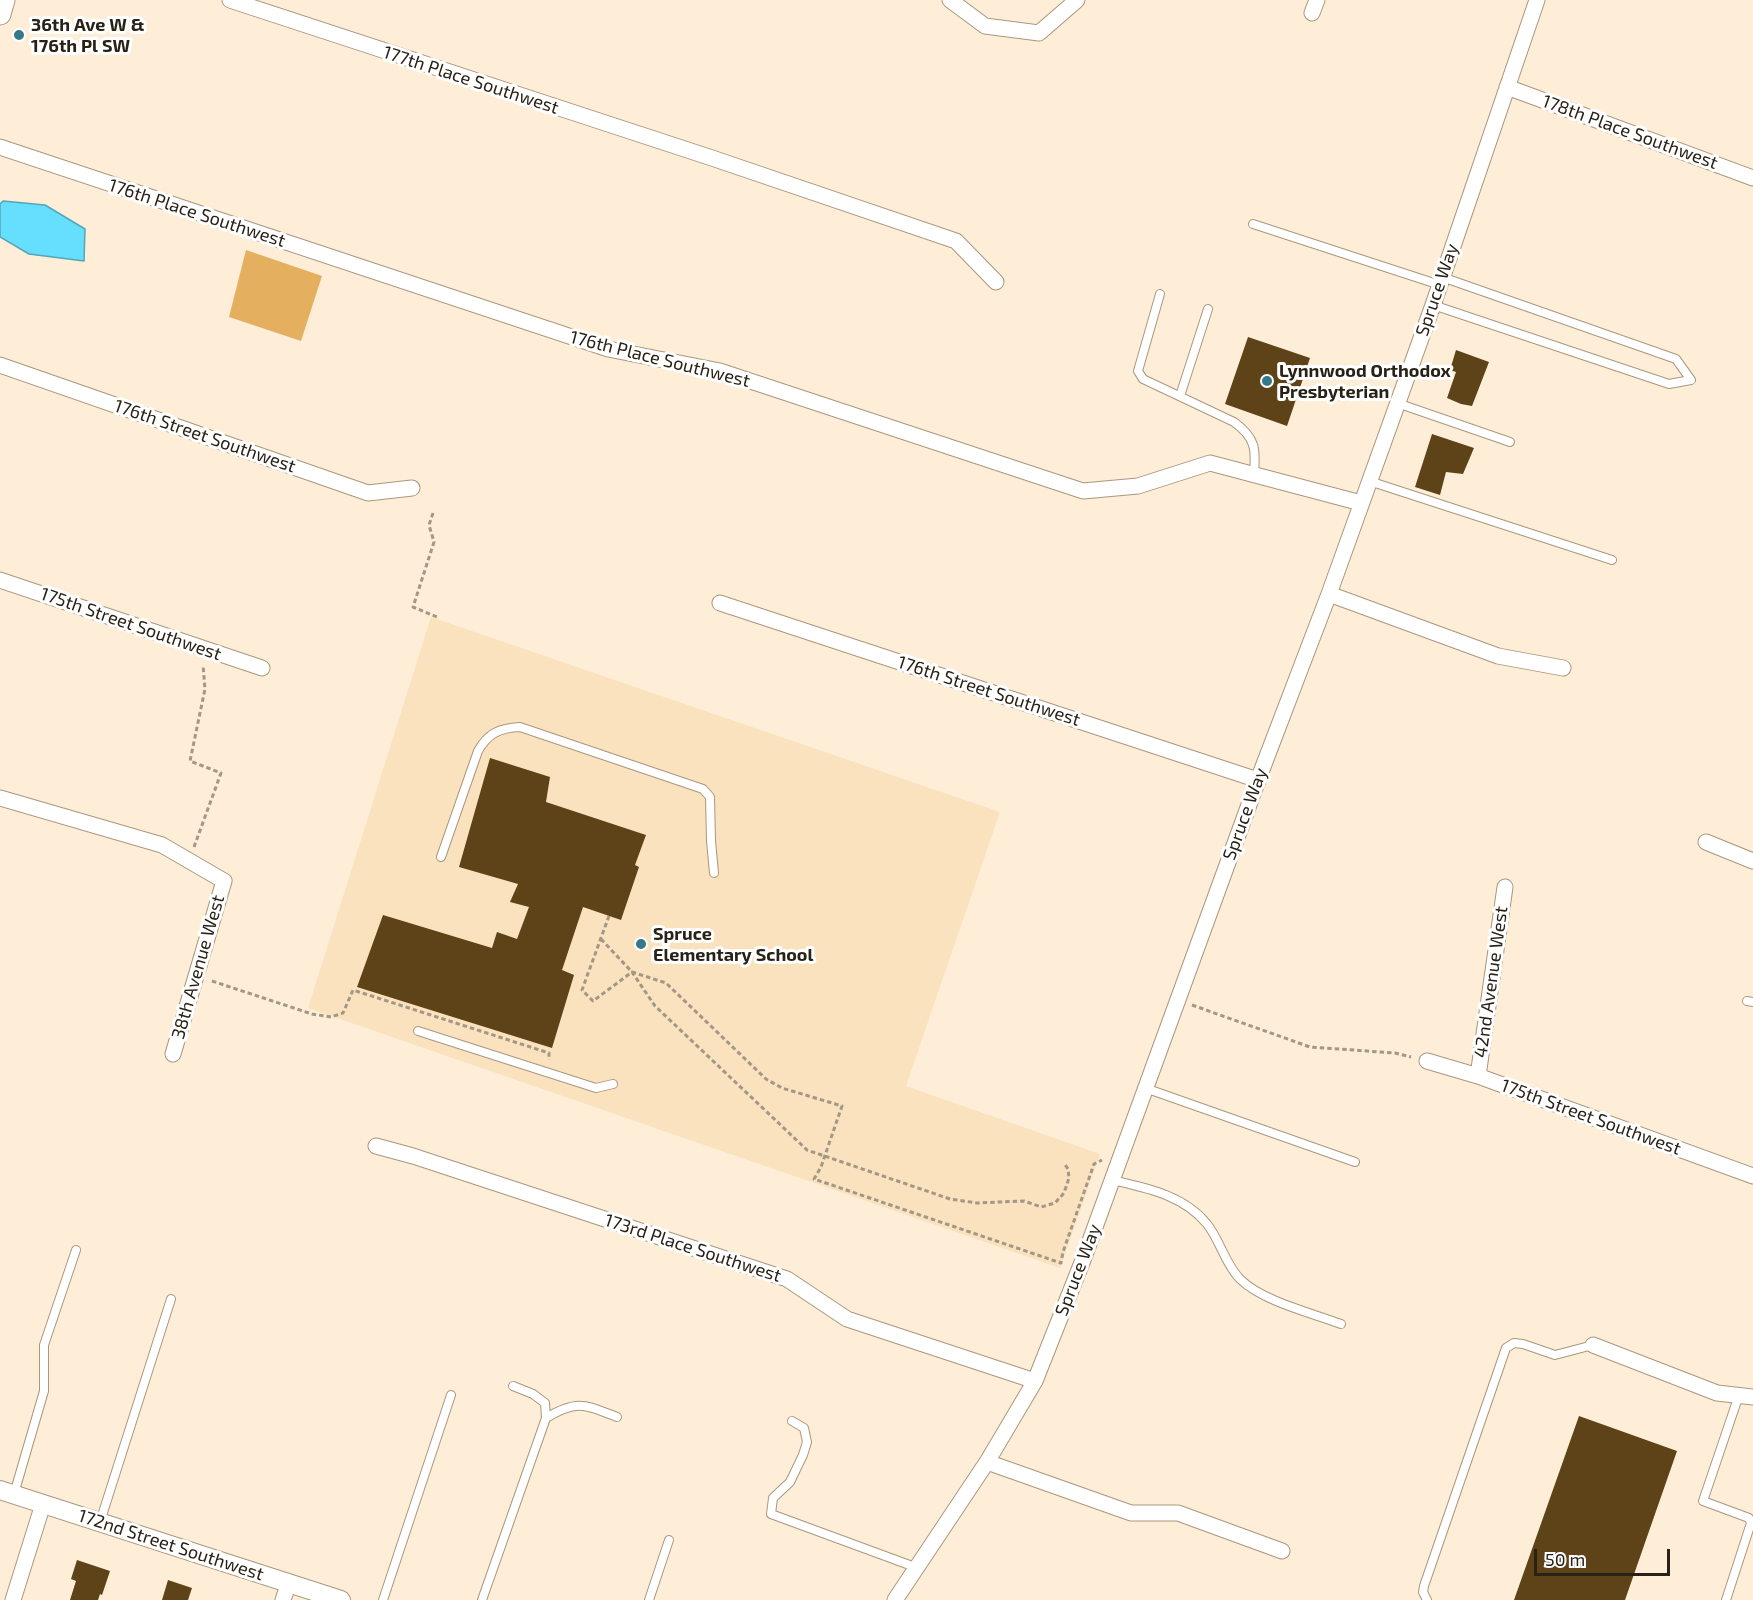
<!DOCTYPE html>
<html>
<head>
<meta charset="utf-8">
<style>
	body { margin:0 }
	#map { position:relative; width:1753px; height:1600px; overflow:hidden; background:#feeed7; font-family:"Exo 2",sans-serif }
	canvas { display:block }
	.scale { position:absolute; left:1534px; top:1549px; width:136px; height:27px; box-sizing:border-box; border:3px solid #282116; border-top:0; padding-left:8px; font-size:18px; line-height:21px; white-space:nowrap; color:#282116; -webkit-text-stroke:4px #fff; paint-order:stroke }
</style>
</head>
<body>
<div id="map">
<canvas width="1753" height="1600"></canvas>
<div class="scale">50 m</div>
</div>
<script>
const context = document.querySelector('canvas').getContext('2d');
context.lineJoin = 'round';
function paint(path, color) {
  context.fillStyle = color;
  context.fill(path, 'evenodd');
}
function strokePath(path, color, width, dash) {
  context.strokeStyle = color;
  context.lineWidth = width;
  context.lineCap = dash ? 'butt' : 'round';
  context.setLineDash(dash || []);
  context.stroke(path);
}
function label(font, color, halo, rows, align = 'center') {
  context.font = font + ' "Exo 2",sans-serif';
  context.lineWidth = 6;
  context.setLineDash([]);
  context.textBaseline = 'middle';
  context.strokeStyle = halo;
  context.fillStyle = color;
  for (const [text, x, y, turn = 0] of rows) {
    context.save();
    context.translate(x, y);
    context.rotate((+turn || 0) * Math.PI / 180);
    context.textAlign = isNaN(turn) ? turn : align;
    if (halo) context.strokeText(text, 0, 0);
    context.fillText(text, 0, 0);
    context.restore();
  }
}
paint(new Path2D(`
	M431,617L1000,812L906,1086L1100,1154L1060,1268L308,1008Z`), '#fae2bf');
paint(new Path2D(`
	M246,250L322,276L301,341L229,317Z`), '#e4b05f');
const water = new Path2D(`
	M3,201L45,205L85,229L84,261L29,254L0,237V204Z`);
paint(water, '#65dffd');
strokePath(water, '#53a6b8', 1.5);
paint(new Path2D(`
	M1248,337L1310,358L1287,426L1225,404Z
	M1456,350L1489,362L1472,406L1461,404L1447,398L1456,372L1450,370Z
	M1432,434L1474,448L1463,474L1446,472L1440,495L1415,487Z
	M490,758L550,777L546,802L646,835L635,865L639,867L621,920L583,907L562,970L574,975L552,1048L357,987L383,915L492,948L497,932L517,939L529,907L510,902L518,884L459,867Z
	M1579,1416L1677,1451L1625,1600H1514Z
	M77,1560L110,1571L102,1595L100,1594L98,1600H70L76,1581L71,1579Z
	M168,1580L192,1588L188,1600H162Z`), '#5d4317');
const service = new Path2D(`
	M1253,224L1440,285
	M1160,294L1138,371L1143,379L1234,422C1256,438 1256,449 1254,475
	M1433,305L1669,384L1691,380L1676,359L1442,277
	M1180,396L1208,309
	M1397,403L1510,442
	M1369,481L1612,560
	M441,857L478,751C488,733 500,728 520,727L703,789L710,797L711,841L714,873
	M1747,1001L1753,1002
	M418,1031L596,1088L613,1084
	M1145,1088L1355,1162
	M1112,1180C1146,1188 1184,1195 1207,1224C1220,1240 1225,1264 1240,1279C1262,1301 1312,1313 1341,1324
	M513,1386L533,1394L545,1403L546,1418
	M792,1421L804,1428L807,1442L803,1455L790,1482L773,1498L771,1514L915,1567
	M14,1494L44,1391V1345L76,1250
	M100,1522L171,1299
	M383,1600L451,1395
	M482,1600L546,1418C578,1399 585,1405 617,1417
	M649,1600L669,1540
	M1427,1600L1423,1592L1424,1586L1506,1348L1514,1343L1523,1344L1555,1355L1593,1345
	M1726,1600L1751,1523L1749,1518L1703,1501L1739,1395`);
const minor = new Path2D(`
	M230,0L712,158L956,241L996,282
	M950,0L985,26L1039,33L1077,0
	M1312,13L1317,0
	M1507,87L1753,178
	M0,147L608,349L720,371L1083,491L1138,486L1210,463L1361,503
	M0,365L368,493L412,488
	M0,580L262,668
	M1329,594L1498,656L1563,668
	M720,603L1258,780
	M0,798L162,845L224,881L173,1054
	M1706,842L1753,861
	M1427,1061L1478,1076L1753,1176
	M1478,1076L1505,887
	M376,1146L413,1156L787,1279L847,1319L1035,1381
	M1593,1345L1717,1393L1753,1397
	M987,1462L1131,1513H1178L1282,1551
	M13,1600L43,1504
	M283,1600L289,1582
	M895,1600L987,1462L1035,1381L1083,1260L1258,780L1329,594L1433,305L1537,0`);
const tertiary = new Path2D(`
	M0,1490L341,1600`);
const secondary = new Path2D(`
	M0,14L4,0`);
strokePath(service, '#aa977d', 10);
strokePath(minor, '#aa977d', 17);
strokePath(tertiary, '#aa977d', 20);
strokePath(secondary, '#aa977d', 23);
strokePath(new Path2D(`
	M433,513L429,525L434,542L413,607L437,617
	M194,847L221,773L190,761L205,689L203,665
	M609,916L582,990L593,1001L632,972L655,1006L807,1150L950,1199L977,1203L1024,1201L1041,1207L1055,1203L1064,1193L1069,1178L1068,1169L1064,1163
	M601,939L632,972L666,983L766,1079L782,1088L842,1106L821,1167L814,1179L1061,1263L1063,1252L1094,1164L1102,1160
	M212,981L312,1014L331,1017L343,1013L353,990L549,1053V1060
	M1192,1005L1310,1047L1395,1053L1411,1057`), '#a39785', 3, [4.5, 3]);
strokePath(service, '#fff', 8);
strokePath(minor, '#fff', 15);
strokePath(tertiary, '#fff', 18);
strokePath(secondary, '#fff', 21);
for (const [x, y, r, color] of [
	[19,35,6,"#357889"],
	[1267,381,6,"#357889"],
	[641,944,6,"#357889"]
]) {
  const dot = new Path2D();
  dot.arc(x, y, r, 0, 2 * Math.PI);
  context.fillStyle = color;
  context.fill(dot);
  strokePath(dot, '#fff', 2);
}
label('bold 18px', '#282116', '#fff', [
	["36th Ave W &",31,25],
	["176th Pl SW",31,46],
	["Lynnwood Orthodox",1279,371],
	["Presbyterian",1279,392],
	["Spruce",653,934],
	["Elementary School",653,955]
], 'left');
label('18px', '#282116', '#fff', [
	["177th Place Southwest",471,80,18],
	["178th Place Southwest",1630,132,20],
	["176th Place Southwest",197,213,18],
	["Spruce Way",1437,290,-71],
	["176th Place Southwest",660,359,14],
	["176th Street Southwest",205,436,19],
	["175th Street Southwest",131,624,19],
	["176th Street Southwest",989,691,18],
	["Spruce Way",1245,814,-70],
	["38th Avenue West",198,967,-74],
	["42nd Avenue West",1491,982,-82],
	["175th Street Southwest",1591,1117,20],
	["173rd Place Southwest",693,1248,18],
	["Spruce Way",1078,1270,-69],
	["172nd Street Southwest",171,1545,18]
]);
</script>
</body>
</html>
